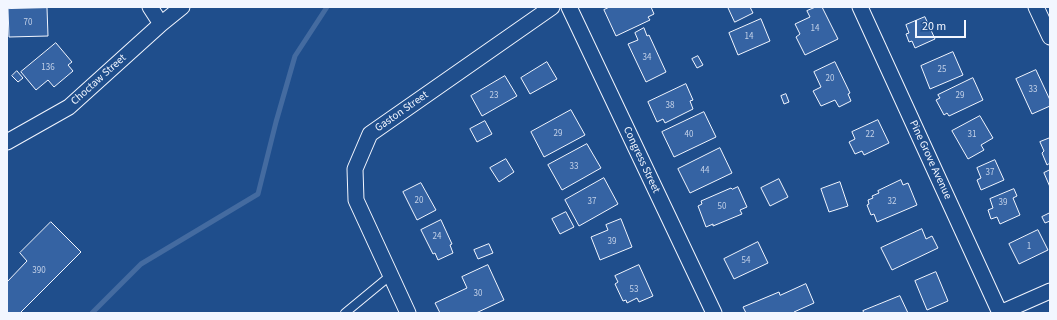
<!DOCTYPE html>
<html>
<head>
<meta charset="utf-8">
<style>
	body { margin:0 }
	#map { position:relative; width:1057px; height:320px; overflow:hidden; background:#1f4e8c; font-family:"Source Sans 3",sans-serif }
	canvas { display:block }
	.frame { position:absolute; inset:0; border:8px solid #f2f6ff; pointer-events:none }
	.scale { position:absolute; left:915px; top:20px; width:51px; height:18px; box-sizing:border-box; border:2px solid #f2f6ff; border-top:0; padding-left:5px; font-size:12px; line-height:14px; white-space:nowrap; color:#f2f6ff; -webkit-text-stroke:3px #1f4e8c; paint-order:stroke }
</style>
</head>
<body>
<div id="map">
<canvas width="1057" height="320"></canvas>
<div class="frame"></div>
<div class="scale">20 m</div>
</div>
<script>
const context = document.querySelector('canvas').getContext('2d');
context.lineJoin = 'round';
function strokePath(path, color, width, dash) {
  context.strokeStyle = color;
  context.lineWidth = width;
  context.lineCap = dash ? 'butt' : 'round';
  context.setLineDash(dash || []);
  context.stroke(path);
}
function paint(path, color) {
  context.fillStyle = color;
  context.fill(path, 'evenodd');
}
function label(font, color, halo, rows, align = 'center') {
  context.font = font + ' "Source Sans 3",sans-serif';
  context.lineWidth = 3;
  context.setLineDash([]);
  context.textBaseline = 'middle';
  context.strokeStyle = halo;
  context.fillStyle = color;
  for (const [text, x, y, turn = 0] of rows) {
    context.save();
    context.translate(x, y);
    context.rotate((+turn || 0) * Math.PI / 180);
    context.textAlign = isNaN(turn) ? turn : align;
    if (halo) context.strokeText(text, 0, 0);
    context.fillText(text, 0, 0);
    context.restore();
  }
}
strokePath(new Path2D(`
	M92,313L141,264L258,194L276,122L295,56L327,7`), '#446ba0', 5);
const building = new Path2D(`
	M610,7H651L654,14L648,17L650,20L616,36L604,10Z
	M728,7H750L753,13L735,22Z
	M816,7H822L838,39L805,55L796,37L800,34L795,24L810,17L807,11Z
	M47,8L48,36L9,37L8,9Z
	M925,17L935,39L915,48L912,41L909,42L906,34L909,33L906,25Z
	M761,19L770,41L738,55L729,33Z
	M644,28L647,36L649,35L666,72L646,82L628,44L638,40L635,33Z
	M56,43L72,62L68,65L73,71L54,87L48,80L36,90L21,72Z
	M953,52L963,75L930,89L921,66Z
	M698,56L703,65L697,68L692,59Z
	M547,62L557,79L530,94L521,78Z
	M835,62L850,93L848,94L851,101L839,107L835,100L821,106L813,91L821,87L814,72Z
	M1036,70L1050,100V106L1032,114L1016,79Z
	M17,71L23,78L18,82L12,76Z
	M505,76L517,96L482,116L471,96Z
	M973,78L983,100L949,116L947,113L944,115L936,100L940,98L938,95Z
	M686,84L693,100L690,101L693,109L665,123L663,119L657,122L648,102Z
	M786,94L789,102L784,104L781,96Z
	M571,110L585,135L544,157L531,132Z
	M704,112L716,137L674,157L662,132Z
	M980,116L993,138L981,145L984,150L968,159L952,131Z
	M878,120L889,143L864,155L862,151L855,154L849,142L855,139L852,132Z
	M485,121L492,134L477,142L470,129Z
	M1050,138V163L1047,165L1042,153L1044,151L1040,142Z
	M587,144L601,168L562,190L548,165Z
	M720,148L732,173L690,193L678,169Z
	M506,159L514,172L499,182L490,168Z
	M995,160L1004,180L981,190L977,180L981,178L977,168Z
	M1050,170V187L1044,173Z
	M604,178L618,204L579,226L565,200Z
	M779,179L788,197L770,206L761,188Z
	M901,180L903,185L908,183L917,205L877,222L874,214L871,215L867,205L869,204L868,200L873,198L872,196L879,193L878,191Z
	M840,182L848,206L829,212L821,189Z
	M421,183L436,210L417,220L403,192Z
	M738,187L747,207L740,210L742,214L713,226V224L706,227L698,206L702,204L701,201L731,188L732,189Z
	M1014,189L1017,196L1013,198L1020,215L1000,224L997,217L991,219L988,210L993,208L990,199Z
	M566,212L574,227L560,234L552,219Z
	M1050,213V221L1045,223L1042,217Z
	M621,219L632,247L600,260L591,237L608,230L606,225Z
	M441,220L452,244L450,245L453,253L438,260L435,253L433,254L421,230Z
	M51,222L81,252L20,313H7V282L27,261L20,253Z
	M922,229L926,239L932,236L938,248L892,270L881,248Z
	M1038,230L1048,250L1019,264L1009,244Z
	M758,242L768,263L734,279L724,259Z
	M489,244L493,253L478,259L474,250Z
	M488,265L504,300L476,313H440L435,303L467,288L462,277Z
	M639,265L653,296L639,302L637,298L627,303L626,300L623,301L615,284L618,282L615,276Z
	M936,272L948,301L927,310L915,281Z
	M806,284L814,303L794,312V313H746L743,307L779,292L780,295Z
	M900,296L908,313H864L863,311Z`);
paint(building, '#3563a3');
strokePath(building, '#f2f6ff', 1);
const lane = new Path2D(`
	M345,313L391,275`);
const street = new Path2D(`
	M150,7L161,24
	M569,7L714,313
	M860,7L1000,313
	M1036,7L1050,37
	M7,142L69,107L161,24L182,7
	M408,313L356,200L355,169L370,134L552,7
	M1000,313L1050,291`);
strokePath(lane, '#f2f6ff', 10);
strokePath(street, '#f2f6ff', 17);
strokePath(lane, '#1f4e8c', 8);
strokePath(street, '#1f4e8c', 15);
label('9px', '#c3d1e8', null, [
	["70",28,23],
	["14",815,29],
	["14",749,37],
	["34",647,58],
	["136",48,68],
	["25",942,70],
	["20",830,79],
	["33",1033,90],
	["23",494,96],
	["29",960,96],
	["38",670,106],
	["29",558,134],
	["40",689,135],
	["22",870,135],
	["31",972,135],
	["33",574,167],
	["44",705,171],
	["37",990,173],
	["20",419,201],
	["37",592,202],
	["32",892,202],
	["39",1003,203],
	["50",722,207],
	["24",437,237],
	["39",612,242],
	["1",1029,247],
	["54",746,261],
	["390",39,271],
	["53",634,290],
	["30",478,294]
]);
label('11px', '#f2f6ff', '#1f4e8c', [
	["Choctaw Street",99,80,-42],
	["Gaston Street",402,112,-35],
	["Congress Street",641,160,65],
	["Pine Grove Avenue",930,160,65]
]);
</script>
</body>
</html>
